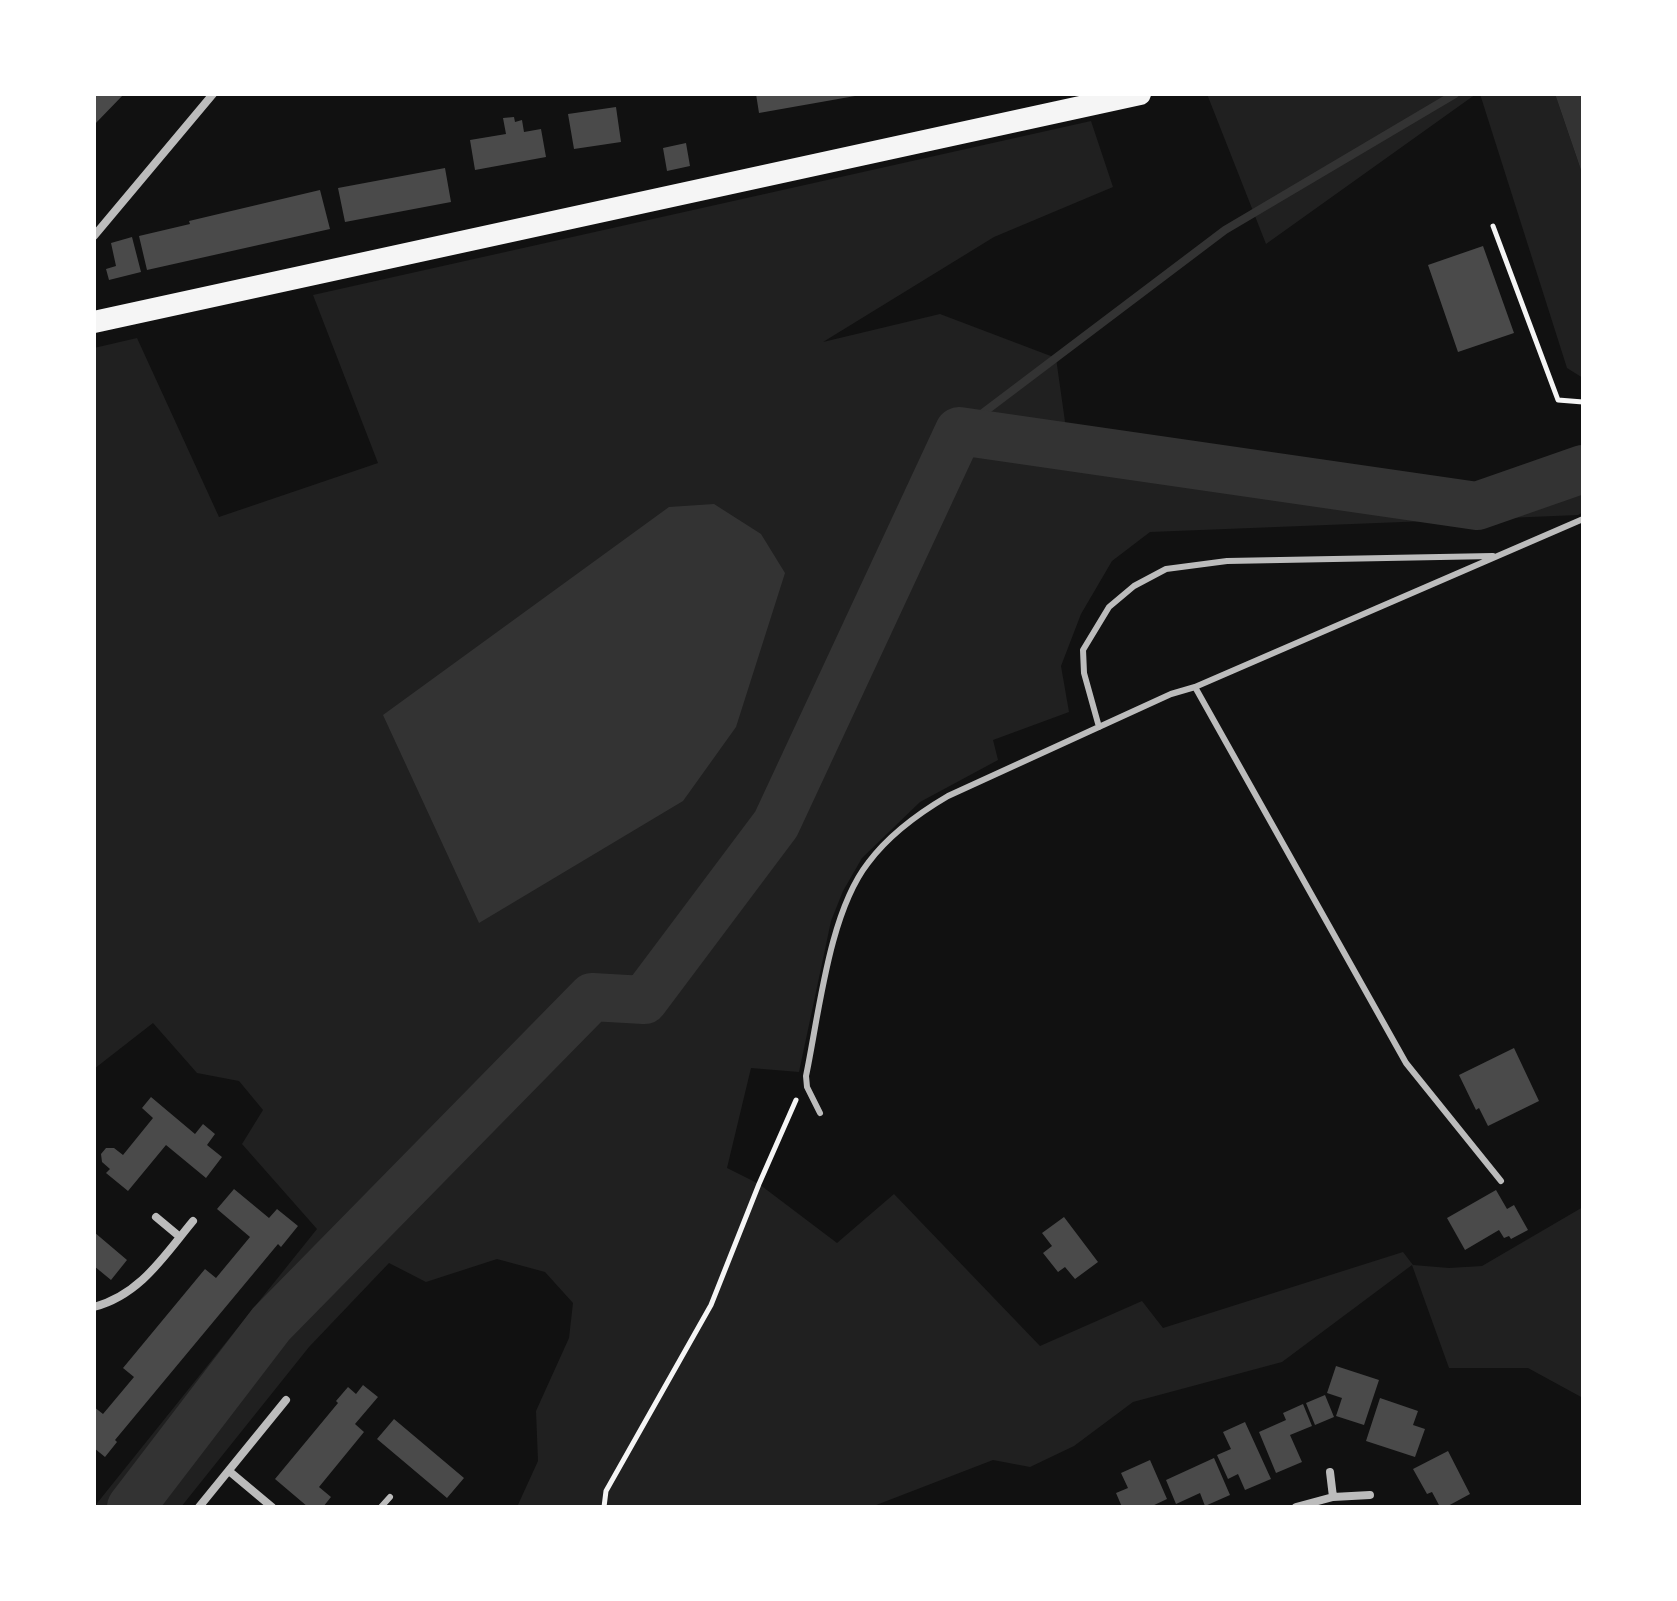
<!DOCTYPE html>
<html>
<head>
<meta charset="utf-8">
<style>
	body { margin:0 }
	#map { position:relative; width:1677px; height:1601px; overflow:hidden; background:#111; font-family:Raleway,sans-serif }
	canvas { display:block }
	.frame { position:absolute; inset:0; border:96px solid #fff; pointer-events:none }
</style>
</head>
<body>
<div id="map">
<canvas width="1677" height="1601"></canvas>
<div class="frame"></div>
</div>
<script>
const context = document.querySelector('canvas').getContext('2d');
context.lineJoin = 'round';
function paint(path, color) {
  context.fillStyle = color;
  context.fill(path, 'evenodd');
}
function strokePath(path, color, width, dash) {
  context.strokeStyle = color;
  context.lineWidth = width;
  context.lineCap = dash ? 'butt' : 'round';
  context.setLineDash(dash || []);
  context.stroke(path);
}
paint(new Path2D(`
	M1207,94H1476L1266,244Z
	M1480,94H1555L1583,176V378L1567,368Z
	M1091,121L1113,187L994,237L823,342L940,314L1056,358L1070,457L1453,520L1150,532L1112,561L1081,614L1061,666L1069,712L993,740L998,760L920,802L862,858L843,891L831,921L799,1072L751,1068L727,1168L759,1184L837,1243L894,1194L1040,1346L1142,1301L1163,1328L1403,1252L1413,1265L1449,1268L1482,1266L1583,1207V1398L1528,1368H1449L1412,1265L1282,1362L1133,1402L1074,1446L1030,1467L993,1460L871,1507H517L538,1461L536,1411L569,1338L573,1303L545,1272L497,1259L426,1282L389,1263L309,1347L181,1507H94L317,1229L242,1144L263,1110L239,1081L197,1073L153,1023L94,1069V348L137,338L219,517L378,463L313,295Z
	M1583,484V512L1578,515L1482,519Z`), '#202020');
paint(new Path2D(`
	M1555,94H1583V176Z
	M714,504L761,534L785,573L736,727L683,801L479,923L383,715L669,507Z`), '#333');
strokePath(new Path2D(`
	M959,431L1225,230L1455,94`), '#333', 8);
strokePath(new Path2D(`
	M131,1507L271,1324L592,997L644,1000L776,824L959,431L1477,506L1583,469`), '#333', 48);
paint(new Path2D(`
	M94,94H124L94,125Z
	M756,94H855V96L759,113Z
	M616,107L621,142L574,149L568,114Z
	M514,117L515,122L522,120L524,132L541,129L546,157L475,170L470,140L506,134L503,118Z
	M686,143L690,166L667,171L663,148Z
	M445,168L451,202L345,222L338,188Z
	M320,190L330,229L147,270L139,236L190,224L189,221Z
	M132,237L141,272L109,280L106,269L116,266L111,243Z
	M1483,246L1514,333L1458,352L1428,265Z
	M1514,1048L1539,1101L1488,1126L1479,1108L1476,1110L1459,1075Z
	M151,1097L195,1134L203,1124L215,1134L207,1145L222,1157L206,1178L166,1145L128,1191L106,1173L110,1169L102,1162L101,1154L106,1148H114L123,1155L153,1118L142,1108Z
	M234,1189L269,1218L277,1209L298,1226L281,1247L278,1244L115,1440L117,1442L105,1457L94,1448V1407L103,1414L134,1377L123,1368L205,1269L216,1278L250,1237L217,1209Z
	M1496,1190L1507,1209L1514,1205L1528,1230L1511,1239L1509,1236L1504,1238L1499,1230L1465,1250L1447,1218Z
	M1064,1217L1098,1262L1075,1279L1065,1267L1058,1272L1043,1253L1052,1246L1042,1233Z
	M94,1232L127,1260L111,1280L94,1266Z
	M1336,1366L1379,1380L1364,1425L1336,1416L1342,1398L1327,1393Z
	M363,1385L378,1397L355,1424L364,1432L319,1487L331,1497L323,1507H308L275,1479L338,1403L336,1401L348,1387L356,1394Z
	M1325,1395L1334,1417L1315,1425L1306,1403Z
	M1380,1398L1418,1411L1413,1425L1425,1429L1415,1457L1366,1441Z
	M1303,1404L1312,1426L1290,1435L1302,1462L1276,1473L1259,1432L1286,1420L1283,1413Z
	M394,1419L464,1478L447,1498L377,1439Z
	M1245,1422L1271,1479L1245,1490L1238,1474L1228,1479L1217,1455L1231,1449L1223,1432Z
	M1448,1451L1470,1494L1446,1507H1440L1432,1492L1427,1494L1413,1469Z
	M1214,1458L1230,1495L1205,1506L1200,1493L1176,1504L1166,1480Z
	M1150,1460L1167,1499L1150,1507H1122L1116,1493L1128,1488L1121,1473Z`), '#4a4a4a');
strokePath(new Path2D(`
	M1493,226L1558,400L1583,402
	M604,1507L606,1491L711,1305L759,1184L796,1100`), '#f5f5f5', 5);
strokePath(new Path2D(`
	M1195,687L1406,1063L1501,1181
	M1099,727L1084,673L1083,650L1109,607L1134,586L1166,569L1227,561L1493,556
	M820,1113L807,1087L806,1076C819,1014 829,913 868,863C888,836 919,813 948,796L1171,694L1195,687L1583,519
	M381,1507L390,1497`), '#bcbcbc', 6);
strokePath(new Path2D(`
	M94,236L213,94
	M156,1217L180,1237
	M94,1307C140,1295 164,1256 193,1221
	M229,1471L272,1507
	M1330,1472L1333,1497
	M199,1507L286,1400
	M1296,1507L1333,1497L1370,1495`), '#bcbcbc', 8);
strokePath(new Path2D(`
	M94,322L1140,94`), '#f5f5f5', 22);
</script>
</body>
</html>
